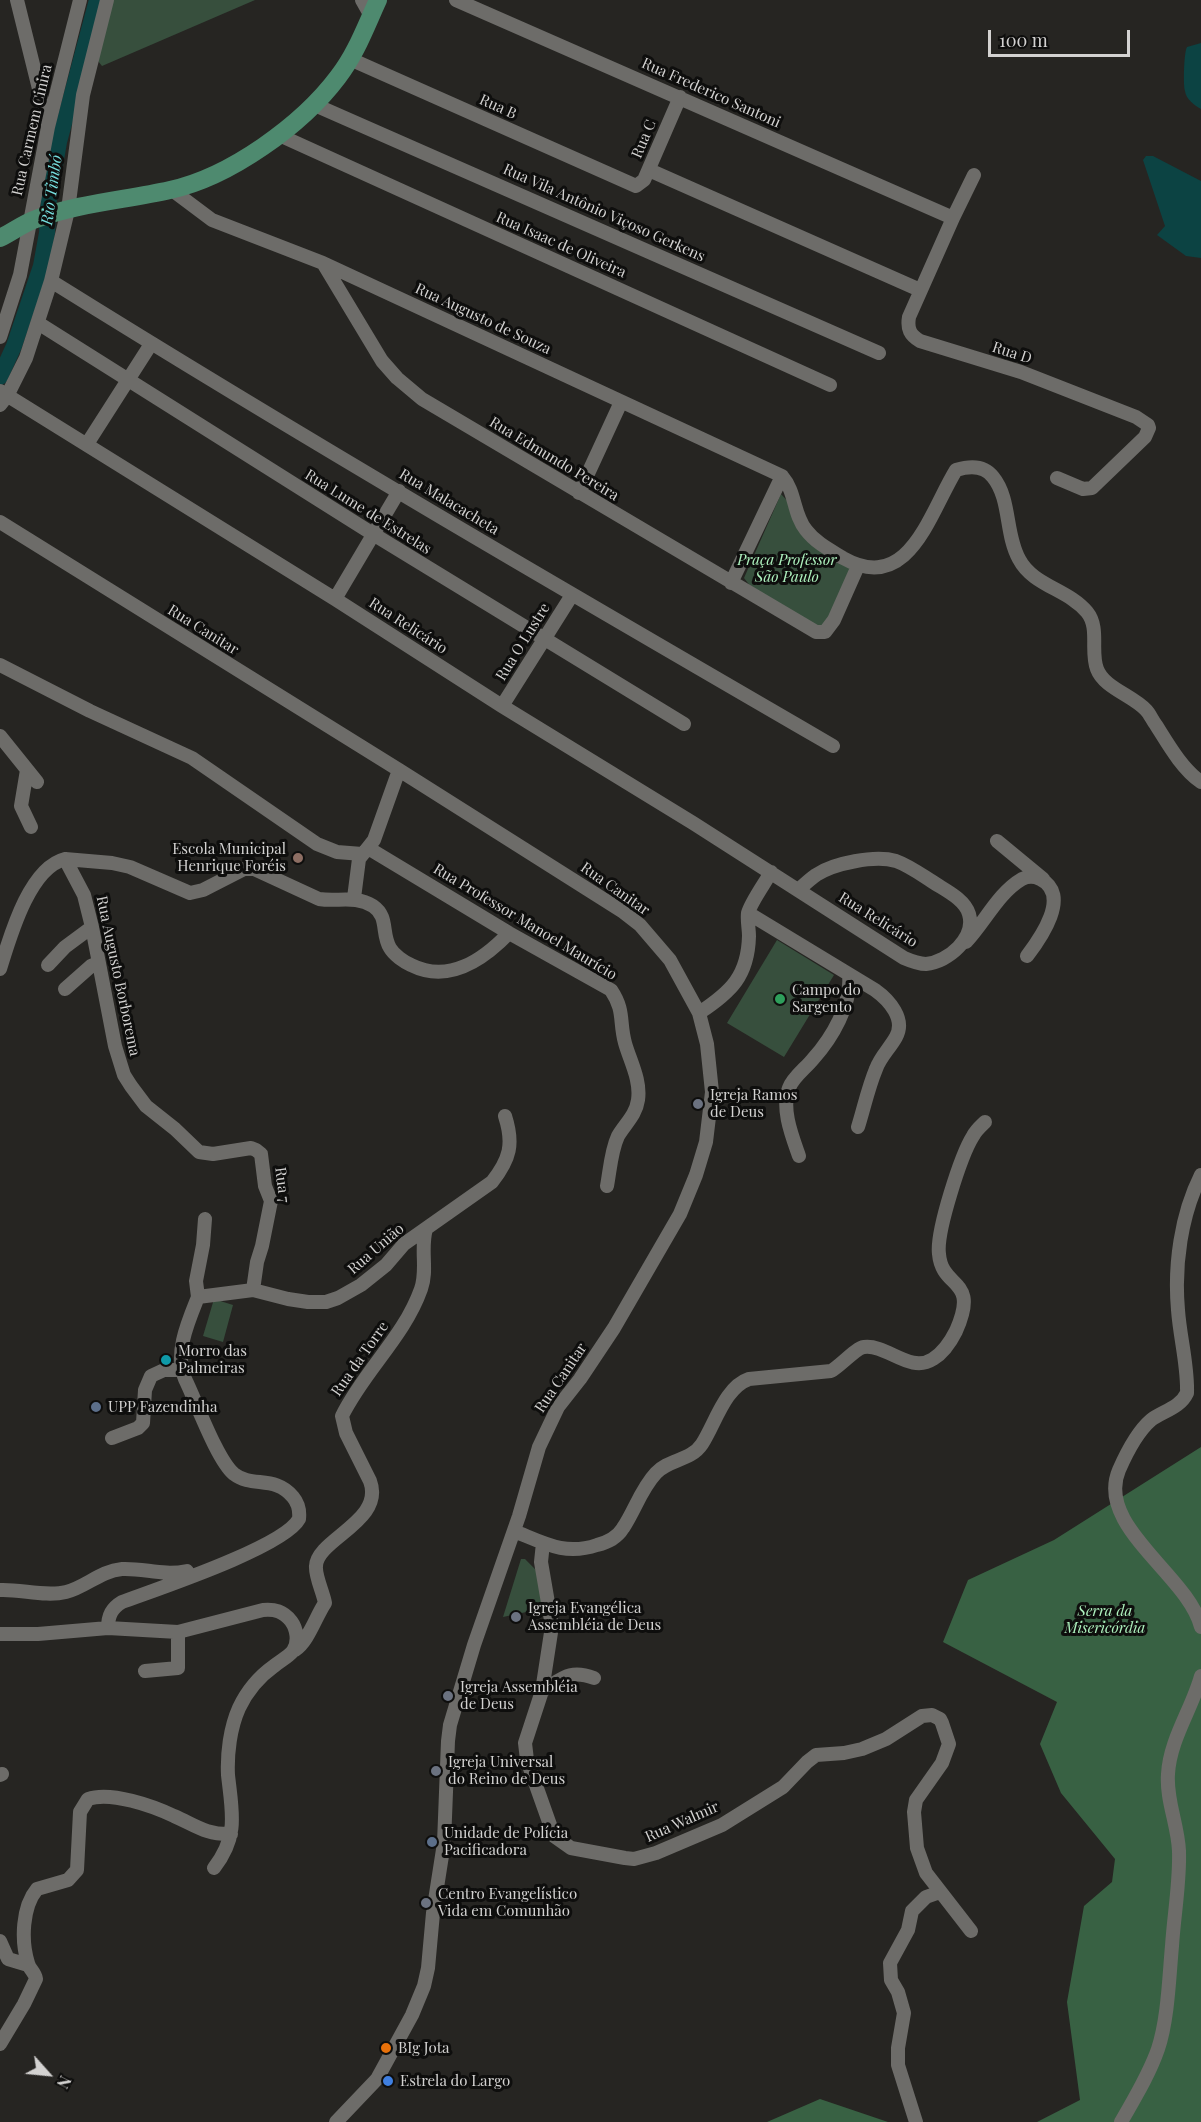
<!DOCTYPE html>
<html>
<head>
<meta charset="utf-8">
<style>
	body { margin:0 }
	#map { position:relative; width:1201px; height:2122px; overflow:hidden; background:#262522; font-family:"Playfair Display",serif }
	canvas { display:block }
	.north { position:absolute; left:18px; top:2044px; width:60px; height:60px; -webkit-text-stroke:4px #0e0e0d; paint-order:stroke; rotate:117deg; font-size:16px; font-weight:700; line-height:24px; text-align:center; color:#d3d2d1 }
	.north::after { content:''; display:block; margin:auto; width:21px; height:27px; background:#d3d2d1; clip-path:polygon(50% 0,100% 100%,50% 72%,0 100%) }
	.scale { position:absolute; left:988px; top:30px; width:142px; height:27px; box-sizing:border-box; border:3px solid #d3d2d1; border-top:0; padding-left:8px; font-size:18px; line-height:21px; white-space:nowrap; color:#d3d2d1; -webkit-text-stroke:4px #0e0e0d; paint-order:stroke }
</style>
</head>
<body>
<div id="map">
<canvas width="1201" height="2122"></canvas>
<div class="north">N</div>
<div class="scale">100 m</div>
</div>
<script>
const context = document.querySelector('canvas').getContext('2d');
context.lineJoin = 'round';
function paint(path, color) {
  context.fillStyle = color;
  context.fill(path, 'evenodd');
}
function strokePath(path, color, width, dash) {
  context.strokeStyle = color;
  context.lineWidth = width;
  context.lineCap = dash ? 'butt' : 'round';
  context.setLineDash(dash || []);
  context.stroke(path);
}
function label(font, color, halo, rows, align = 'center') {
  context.font = font + ' "Playfair Display",serif';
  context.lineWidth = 6;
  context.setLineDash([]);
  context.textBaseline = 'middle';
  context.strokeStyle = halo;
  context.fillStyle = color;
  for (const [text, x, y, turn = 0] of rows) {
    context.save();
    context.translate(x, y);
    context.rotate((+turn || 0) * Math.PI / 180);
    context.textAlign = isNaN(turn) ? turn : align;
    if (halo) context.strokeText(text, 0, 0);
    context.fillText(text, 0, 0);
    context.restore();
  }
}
paint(new Path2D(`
	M113,0H255L102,66L98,61Z
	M781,494L853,572L829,624L821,628L751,587L744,578Z
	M777,940L834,975L784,1057L727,1023Z
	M214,1299L233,1305L223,1342L203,1336Z
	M521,1559H525L539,1573L545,1608L503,1617Z`), '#374f3d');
paint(new Path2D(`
	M1201,1447V2122H1037L1080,2100L1067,2002L1084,1906L1112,1882L1115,1859L1061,1793L1040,1744L1057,1702L943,1642L968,1580L1054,1540Z
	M820,2099L888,2122H767Z`), '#386143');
paint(new Path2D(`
	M1201,43V109C1194,105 1186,99 1185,91C1183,84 1184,52 1187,47Z
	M1146,156H1153L1201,181V258L1186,256L1157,235L1165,226L1143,160Z`), '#0c4343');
strokePath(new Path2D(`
	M0,377L14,346L41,266L47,233L49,199L59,142L97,0`), '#0c4343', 16);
strokePath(new Path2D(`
	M17,0L48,125
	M362,0L371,16
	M456,0L953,218
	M350,59L636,186L644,180L680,97
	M315,105L879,353
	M279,135L830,385
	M649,170L920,290
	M974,175L953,218L909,317C907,329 910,335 920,341L1021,372L1136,417L1148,425L1149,428L1145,437L1092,488L1083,489L1057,478
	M172,190L212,220L323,263L782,476C796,492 793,514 806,530C816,543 830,550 843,558C909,595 929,514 956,470C969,466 984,465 993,477C1011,499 1005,534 1019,559C1033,586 1068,589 1087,612C1100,628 1090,651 1097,669C1104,688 1132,695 1146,710C1150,714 1152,720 1156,725C1168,744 1182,769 1201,782
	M323,263L382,361L397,378L422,399L816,632H825L834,620L858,566
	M51,281C309,442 571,594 833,746
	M38,323L373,534L684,724
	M0,337L20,275L48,127L80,0
	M0,391L335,599L502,706L693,823L904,958C911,961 918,964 926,964C948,962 976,938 969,914C965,900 947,891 936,884C923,876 910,866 896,861C875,855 834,863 816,875C809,880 804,885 798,890
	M0,405L7,396L26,358L51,281L68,210L83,95L107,0
	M87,444L151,344
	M579,493L621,402
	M0,522L399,770L622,911L640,925L670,960L699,1013L707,1044L712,1092L706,1142L696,1175L680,1214L614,1328L580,1379L558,1407L539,1447L519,1516L474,1645L450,1725L448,1741L444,1843L433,1913L428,1968L424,1986L412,2015L377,2079L336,2122
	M731,583L782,476
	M335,599L399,491
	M0,665L90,711L192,758L317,844L337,852L362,854
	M502,706L572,595
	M0,736L37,782
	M27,770L21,806L31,827
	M997,841L1043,879
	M368,848L509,933L611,990C625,1011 619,1021 625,1043C630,1061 641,1080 638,1100C636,1115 625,1124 618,1136C611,1151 610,1170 607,1186
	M65,859L84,895L92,927L115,1046L124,1075L131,1086L146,1106L175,1129L199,1152L213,1154L251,1148L256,1150L261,1154L265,1186L271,1201L262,1246L257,1262L253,1290
	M354,898L359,859L374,840L399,770
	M748,913L875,990C889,1000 906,1019 896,1037C890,1048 880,1057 876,1069C868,1088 864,1108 858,1127
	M966,942C985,922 998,893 1022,879C1028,876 1034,876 1040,879C1072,894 1040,939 1027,956
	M48,965L65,947L92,927
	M0,969C10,937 29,868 65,859L112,863L130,867L190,893L203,890L244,869H254L319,899C338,902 355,895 373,906C389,917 381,933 390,948C394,955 404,962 411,965C449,984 483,960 509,933
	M65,989L91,966L98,963
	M699,1013C731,992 748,976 749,936C749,929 747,920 748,913C751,902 765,883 771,872
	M799,1156C792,1136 781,1109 789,1088C793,1077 806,1068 813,1059C832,1038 852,1004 849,975
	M1201,1175C1181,1215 1174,1265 1178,1310C1180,1338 1188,1366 1187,1393C1180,1408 1163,1411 1151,1420C1137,1432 1126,1454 1119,1470C1095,1526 1189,1576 1201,1627
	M198,1297L253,1290L288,1299L308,1302H326L338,1298L361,1285L386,1265L404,1244L492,1182C510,1159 514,1144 505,1116
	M198,1297L196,1281L203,1245L205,1219
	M112,1438L138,1428L143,1423L145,1390L151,1376L164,1370H181
	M514,1531C544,1543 565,1556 597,1545C608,1542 617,1538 623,1528C635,1510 641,1489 656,1473C669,1459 691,1461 702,1444C715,1424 725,1387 749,1379L831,1371C840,1366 856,1348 864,1347C887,1344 910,1374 933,1359C943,1353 951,1341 956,1331C980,1277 942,1290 939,1254C936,1232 961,1155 973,1136C976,1130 981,1126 985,1122
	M543,1543L541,1562L552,1626L542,1691L525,1743L527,1760L554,1836L571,1848L625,1858L634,1859L656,1853L722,1825L783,1787L807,1762L816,1755L844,1753L862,1749L886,1739L922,1716L932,1715L940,1719L942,1723L949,1744L942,1763L916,1800L914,1812L917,1848L926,1873L971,1931
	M0,1590C21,1589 45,1597 66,1592C86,1587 100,1571 122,1569C145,1568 162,1576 187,1571
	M108,1628C108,1615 112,1608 122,1602C157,1589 284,1547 299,1519C300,1510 298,1503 293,1497C275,1475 252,1488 234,1474C217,1460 196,1401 185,1379C174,1353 188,1322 198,1297
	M0,1634H38L108,1628L178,1632L263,1610C275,1609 283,1611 291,1621C297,1629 299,1642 293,1651C288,1657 280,1661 274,1666C260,1676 247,1691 239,1708C230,1728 227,1754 228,1775C232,1812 239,1836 214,1868
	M295,1650C308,1642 316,1616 325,1603C323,1592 315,1576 316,1566C317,1539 385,1521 370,1481L346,1433L342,1416C364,1371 404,1337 421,1289C428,1270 420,1249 426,1229
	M145,1671L178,1668V1632
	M542,1691C562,1679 569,1669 594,1678
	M0,1775L2,1774
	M0,1941L8,1959L28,1965
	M0,2044L24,2004L36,1979C35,1972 29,1969 28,1963C21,1941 22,1907 37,1889L68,1880L77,1870L80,1812L88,1799C111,1791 153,1806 174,1816C195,1825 206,1835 231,1834
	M916,2122L898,2065V2048L904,2013L898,1992L891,1980L890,1963L908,1930L912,1911L926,1897L940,1892
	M1121,2122C1134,2099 1149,2075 1158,2049C1168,2019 1169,1978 1172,1946C1174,1914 1180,1883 1179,1851C1178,1825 1166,1800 1168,1774C1170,1739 1192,1709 1201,1676`), '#6d6c69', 14);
strokePath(new Path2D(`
	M0,238C12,232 24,223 36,219C79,203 126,200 170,190C230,177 302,125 338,77C356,54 366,26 378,0`), '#4e8a6f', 18);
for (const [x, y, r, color] of [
	[298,858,6,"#8d6e63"],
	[780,999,6,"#2e9e5b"],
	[698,1104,6,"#6b7280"],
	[166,1360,6,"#0f9aa8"],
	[96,1407,6,"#5c6f8a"],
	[516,1617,6,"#6b7280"],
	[448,1696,6,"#6b7280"],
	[436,1771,6,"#6b7280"],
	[432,1842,6,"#5c6f8a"],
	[426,1903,6,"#6b7280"],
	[386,2048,6,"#e8710a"],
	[388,2081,6,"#3f7fe0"]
]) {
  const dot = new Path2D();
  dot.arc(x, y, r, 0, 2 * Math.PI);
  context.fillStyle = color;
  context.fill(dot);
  strokePath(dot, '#0e0e0d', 2);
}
label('15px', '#d3d2d1', '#0e0e0d', [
	["Rua Frederico Santoni",711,93,24],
	["Rua B",498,107,24],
	["Rua Carmem Cinira",32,130,-77],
	["Rua C",644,139,-67],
	["Rua Vila Antônio Viçoso Gerkens",604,213,24],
	["Rua Isaac de Oliveira",561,245,24],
	["Rua Augusto de Souza",483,319,25],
	["Rua D",1012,353,18],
	["Rua Edmundo Pereira",554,459,31],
	["Rua Malacacheta",449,502,31],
	["Rua Lume de Estrelas",368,512,32],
	["Rua Relicário",408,626,33],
	["Rua Canitar",203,630,32],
	["Rua O Lustre",523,642,-58],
	["Rua Canitar",615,889,35],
	["Rua Relicário",878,920,32],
	["Rua Professor Manoel Maurício",525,922,31],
	["Rua Augusto Borborema",118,976,78],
	["Rua 7",282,1185,83],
	["Rua União",376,1249,-41],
	["Rua da Torre",360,1359,-55],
	["Rua Canitar",561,1378,-56],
	["Rua Walmir",682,1822,-24]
]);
label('italic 15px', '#aef2be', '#0e0e0d', [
	["Praça Professor",787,560],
	["São Paulo",787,577],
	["Serra da",1105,1611],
	["Misericórdia",1105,1628]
]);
label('15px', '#d3d2d1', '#0e0e0d', [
	["Escola Municipal",286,849,"right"],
	["Henrique Foréis",286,866,"right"],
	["Campo do",792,990],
	["Sargento",792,1007],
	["Igreja Ramos",710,1095],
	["de Deus",710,1112],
	["Morro das",178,1351],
	["Palmeiras",178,1368],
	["UPP Fazendinha",108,1407],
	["Igreja Evangélica",528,1608],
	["Assembléia de Deus",528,1625],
	["Igreja Assembléia",460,1687],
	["de Deus",460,1704],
	["Igreja Universal",448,1762],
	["do Reino de Deus",448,1779],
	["Unidade de Polícia",444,1833],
	["Pacificadora",444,1850],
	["Centro Evangelístico",438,1894],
	["Vida em Comunhão",438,1911],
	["BIg Jota",398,2048],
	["Estrela do Largo",400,2081]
], 'left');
label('italic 16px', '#76dfdf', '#0e0e0d', [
	["Rio Timbó",52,190,-82]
]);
</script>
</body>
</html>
